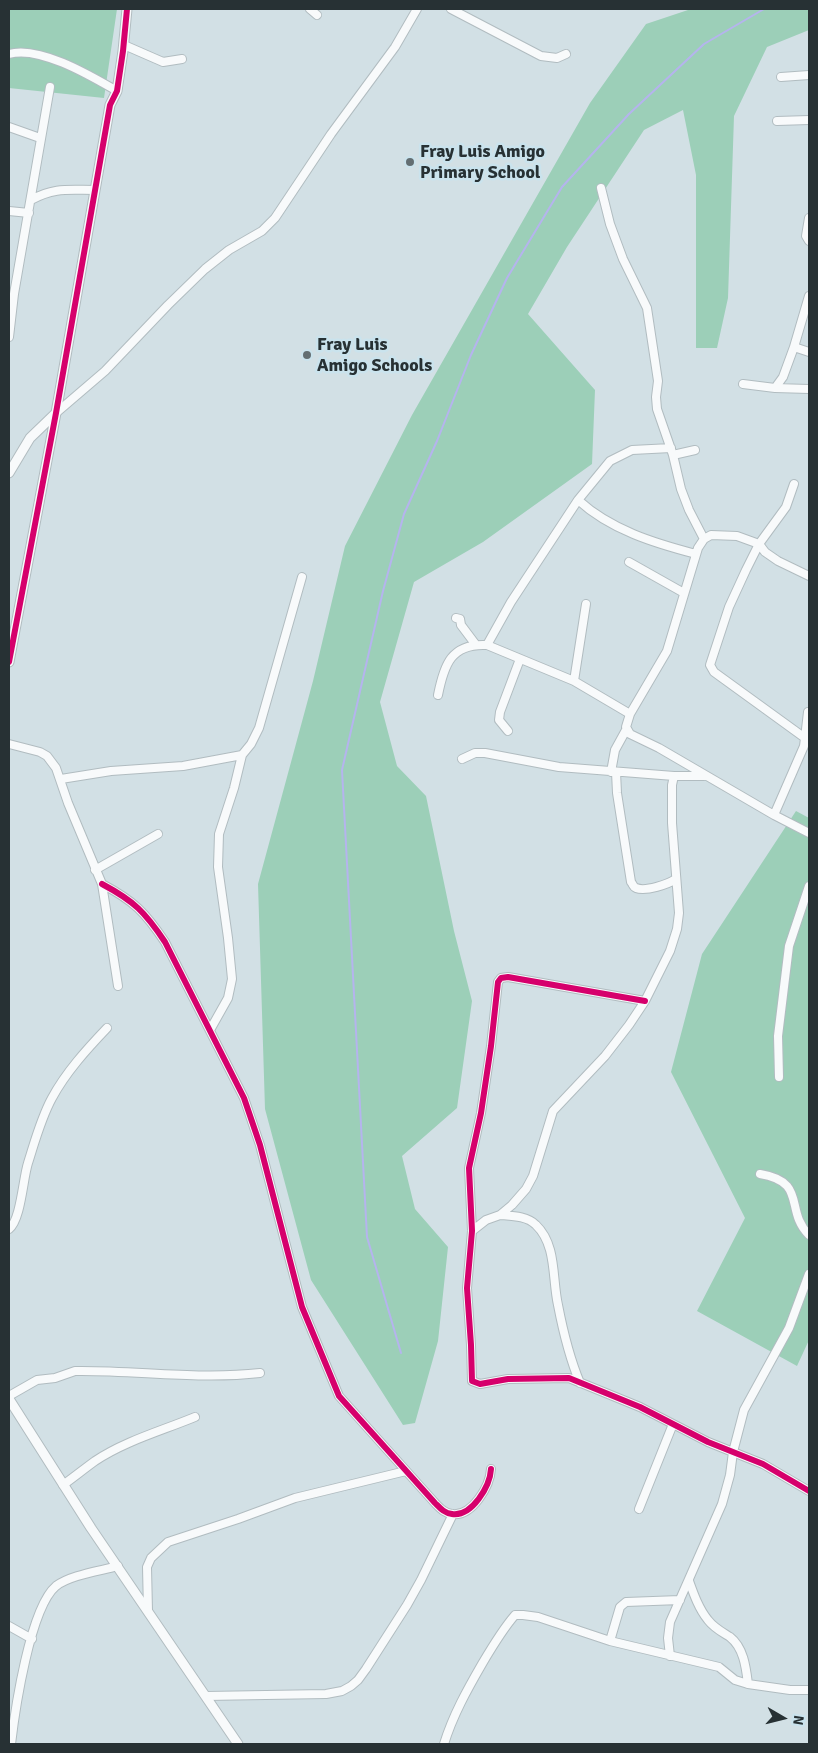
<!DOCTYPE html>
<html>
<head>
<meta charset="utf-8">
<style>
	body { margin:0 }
	#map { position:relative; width:818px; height:1753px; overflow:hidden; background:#d2e0e5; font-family:Signika,sans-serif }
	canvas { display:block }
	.frame { position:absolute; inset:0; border:10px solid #273134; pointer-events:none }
	.north { position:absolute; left:758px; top:1693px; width:50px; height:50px; -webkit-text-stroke:4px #cae3ed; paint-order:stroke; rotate:98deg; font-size:14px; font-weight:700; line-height:20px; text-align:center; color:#273134 }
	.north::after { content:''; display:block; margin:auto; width:18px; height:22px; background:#273134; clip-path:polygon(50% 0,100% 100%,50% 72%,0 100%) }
</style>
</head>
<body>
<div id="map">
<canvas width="818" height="1753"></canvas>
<div class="frame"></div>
<div class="north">N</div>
</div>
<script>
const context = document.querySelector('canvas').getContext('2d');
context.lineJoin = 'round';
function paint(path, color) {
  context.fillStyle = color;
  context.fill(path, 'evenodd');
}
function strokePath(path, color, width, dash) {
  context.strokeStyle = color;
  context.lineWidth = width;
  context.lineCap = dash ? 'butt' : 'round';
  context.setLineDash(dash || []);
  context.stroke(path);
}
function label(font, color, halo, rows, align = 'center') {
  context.font = font + ' Signika,sans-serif';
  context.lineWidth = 5;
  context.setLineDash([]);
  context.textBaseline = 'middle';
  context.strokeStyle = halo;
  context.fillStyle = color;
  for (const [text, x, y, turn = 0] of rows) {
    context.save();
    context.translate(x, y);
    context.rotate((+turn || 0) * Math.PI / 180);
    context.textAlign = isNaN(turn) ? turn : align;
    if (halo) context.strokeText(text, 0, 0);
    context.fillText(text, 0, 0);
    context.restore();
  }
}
paint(new Path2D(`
	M9,9H117L104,98L9,88Z
	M691,9H809V30L767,47L734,116L728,298L717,348H696V175L683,110L644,130L567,247L528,314L595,390L592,464L483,542L414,582L380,702L397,766L426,796L454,931L472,1001L457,1108L402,1156L415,1209L448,1247L438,1341L415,1423L403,1425L311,1280L265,1109L258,884L313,681L345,546L412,415L590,103L646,24Z
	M796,811L809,818V1340L797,1366L697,1311L745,1218L671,1072L702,954Z`), '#9ccfb8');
strokePath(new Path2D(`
	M401,1353L367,1237L342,770L383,591L404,514L437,441L471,355L507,278L562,187L629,114L704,44L764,9`), '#b5b4ee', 2);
const minor = new Path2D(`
	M310,9L317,15
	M451,9L541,56L557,58L566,54
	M124,45L163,62L182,59
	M9,54C39,45 91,76 117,91
	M781,77L809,75
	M777,121L809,120
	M9,127L40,138
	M601,188L610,224L623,259L647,308L658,381L656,397L657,409L673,455L681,489L689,510L704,539
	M31,200C54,187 69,190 95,190
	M9,211L29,213
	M809,218L806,236L809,241
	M809,296L794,347L809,352
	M9,337L14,294L50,87
	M743,384L775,388L783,377L794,347
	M775,388L809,389
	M56,413L105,371L168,305L205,269L229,250L262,231L275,218L331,134L395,47L417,9
	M673,455L695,450
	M578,500C611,530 654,543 696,554
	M629,562L684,593
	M809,576L778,561L765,552L759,544L737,536L711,535L704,539L698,548L667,651L630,714L626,727L630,734L659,748L774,815L809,833
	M586,604L574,681L630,714
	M456,618L460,619L461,625L476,645
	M487,645L511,602L578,500L610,461L632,450L671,448
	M438,695C444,665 451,643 487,645L574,681
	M508,731L499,720L500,712L520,659
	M808,740L805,738L808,712
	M9,744L40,752L47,756L56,768L68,803L102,884L118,986
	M462,759L475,753H485L559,767L674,776
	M611,772L615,750L626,730
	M616,772L617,793L631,882C633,884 633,887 636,888C646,892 668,884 676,879
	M61,779L111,771L183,766L242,755
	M774,815L804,746L805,738L714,672L710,665L729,607L746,570L759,544L786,507L794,484
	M95,870L158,834
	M102,884C134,901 145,912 165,942L244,1098L260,1145L302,1307L339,1396L435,1503C440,1508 444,1513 452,1514C472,1517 490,1486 491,1469
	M645,1001L508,977L501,978L498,982L491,1046L481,1113L469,1168L472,1231L467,1288L471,1345L472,1381L480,1384L508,1379L569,1378L640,1407L708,1442L763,1464L809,1491
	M210,1030L228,998L232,979L228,938L218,867L219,834L234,788L242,755L251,744L259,728L302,577
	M779,1077L778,1036L789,946L809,886
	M760,1174C808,1182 784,1210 809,1235
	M500,1215C512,1216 527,1216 536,1225C557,1245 552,1279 558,1305C563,1331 570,1359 580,1383
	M9,1229C21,1220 23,1178 28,1163C35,1141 41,1118 52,1098C66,1072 87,1049 107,1028
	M472,1231L486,1220L500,1215L512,1205L526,1189L533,1176L553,1111L605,1056L629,1025L645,1001L670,951L677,929L679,913L672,823V785L674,776H704
	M9,1396L37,1380L55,1378L75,1371C136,1370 198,1380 260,1373
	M63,1485C74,1477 84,1469 95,1461C125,1441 161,1431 195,1417
	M639,1509L673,1424
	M689,1581C694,1595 699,1609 708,1620C714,1628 722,1632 730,1637C744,1648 746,1668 748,1684
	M148,1611L147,1567L151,1558L168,1542L238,1519L295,1498L406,1471
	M9,1626L32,1639
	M610,1641L620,1607L626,1602L680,1600
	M670,1656L668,1638L670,1622L722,1504L730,1475L733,1452L744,1410L789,1328L809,1274
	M206,1696L326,1694L342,1691L351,1686L358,1680L366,1669L407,1605L421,1580L453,1514
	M11,1744C15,1710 30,1608 56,1586C70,1575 100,1571 118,1566
	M444,1744C453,1715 467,1690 482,1664C492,1647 502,1630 515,1615H523L538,1617L610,1641L719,1667L735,1680L748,1684L790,1690H809`);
const tertiary = new Path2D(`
	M9,473L30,438L56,413
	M9,662L56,413L110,105L117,91L123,51L127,9
	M9,1399L91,1528L238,1744`);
strokePath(minor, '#b1bcc0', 10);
strokePath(tertiary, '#b1bcc0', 11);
strokePath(minor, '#f8fafb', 8);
strokePath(tertiary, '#f8fafb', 9);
strokePath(new Path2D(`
	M9,662L56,413L110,105L117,91L123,51L127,9
	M102,884C134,901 145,912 165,942L244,1098L260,1145L302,1307L339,1396L435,1503C440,1508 444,1513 452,1514C472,1517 490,1486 491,1469
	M645,1001L508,977L501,978L498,982L491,1046L481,1113L469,1168L472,1231L467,1288L471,1345L472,1381L480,1384L508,1379L569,1378L640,1407L708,1442L763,1464L809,1491`), '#d6006c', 6);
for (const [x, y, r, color] of [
	[410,162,5,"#636e72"],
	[307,355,5,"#636e72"]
]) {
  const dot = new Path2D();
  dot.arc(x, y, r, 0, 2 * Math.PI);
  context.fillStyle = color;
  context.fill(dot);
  strokePath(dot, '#cae3ed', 2);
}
label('bold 18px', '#273134', '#cae3ed', [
	["Fray Luis Amigo",420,152],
	["Primary School",420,173],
	["Fray Luis",317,345],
	["Amigo Schools",317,366]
], 'left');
</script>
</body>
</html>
